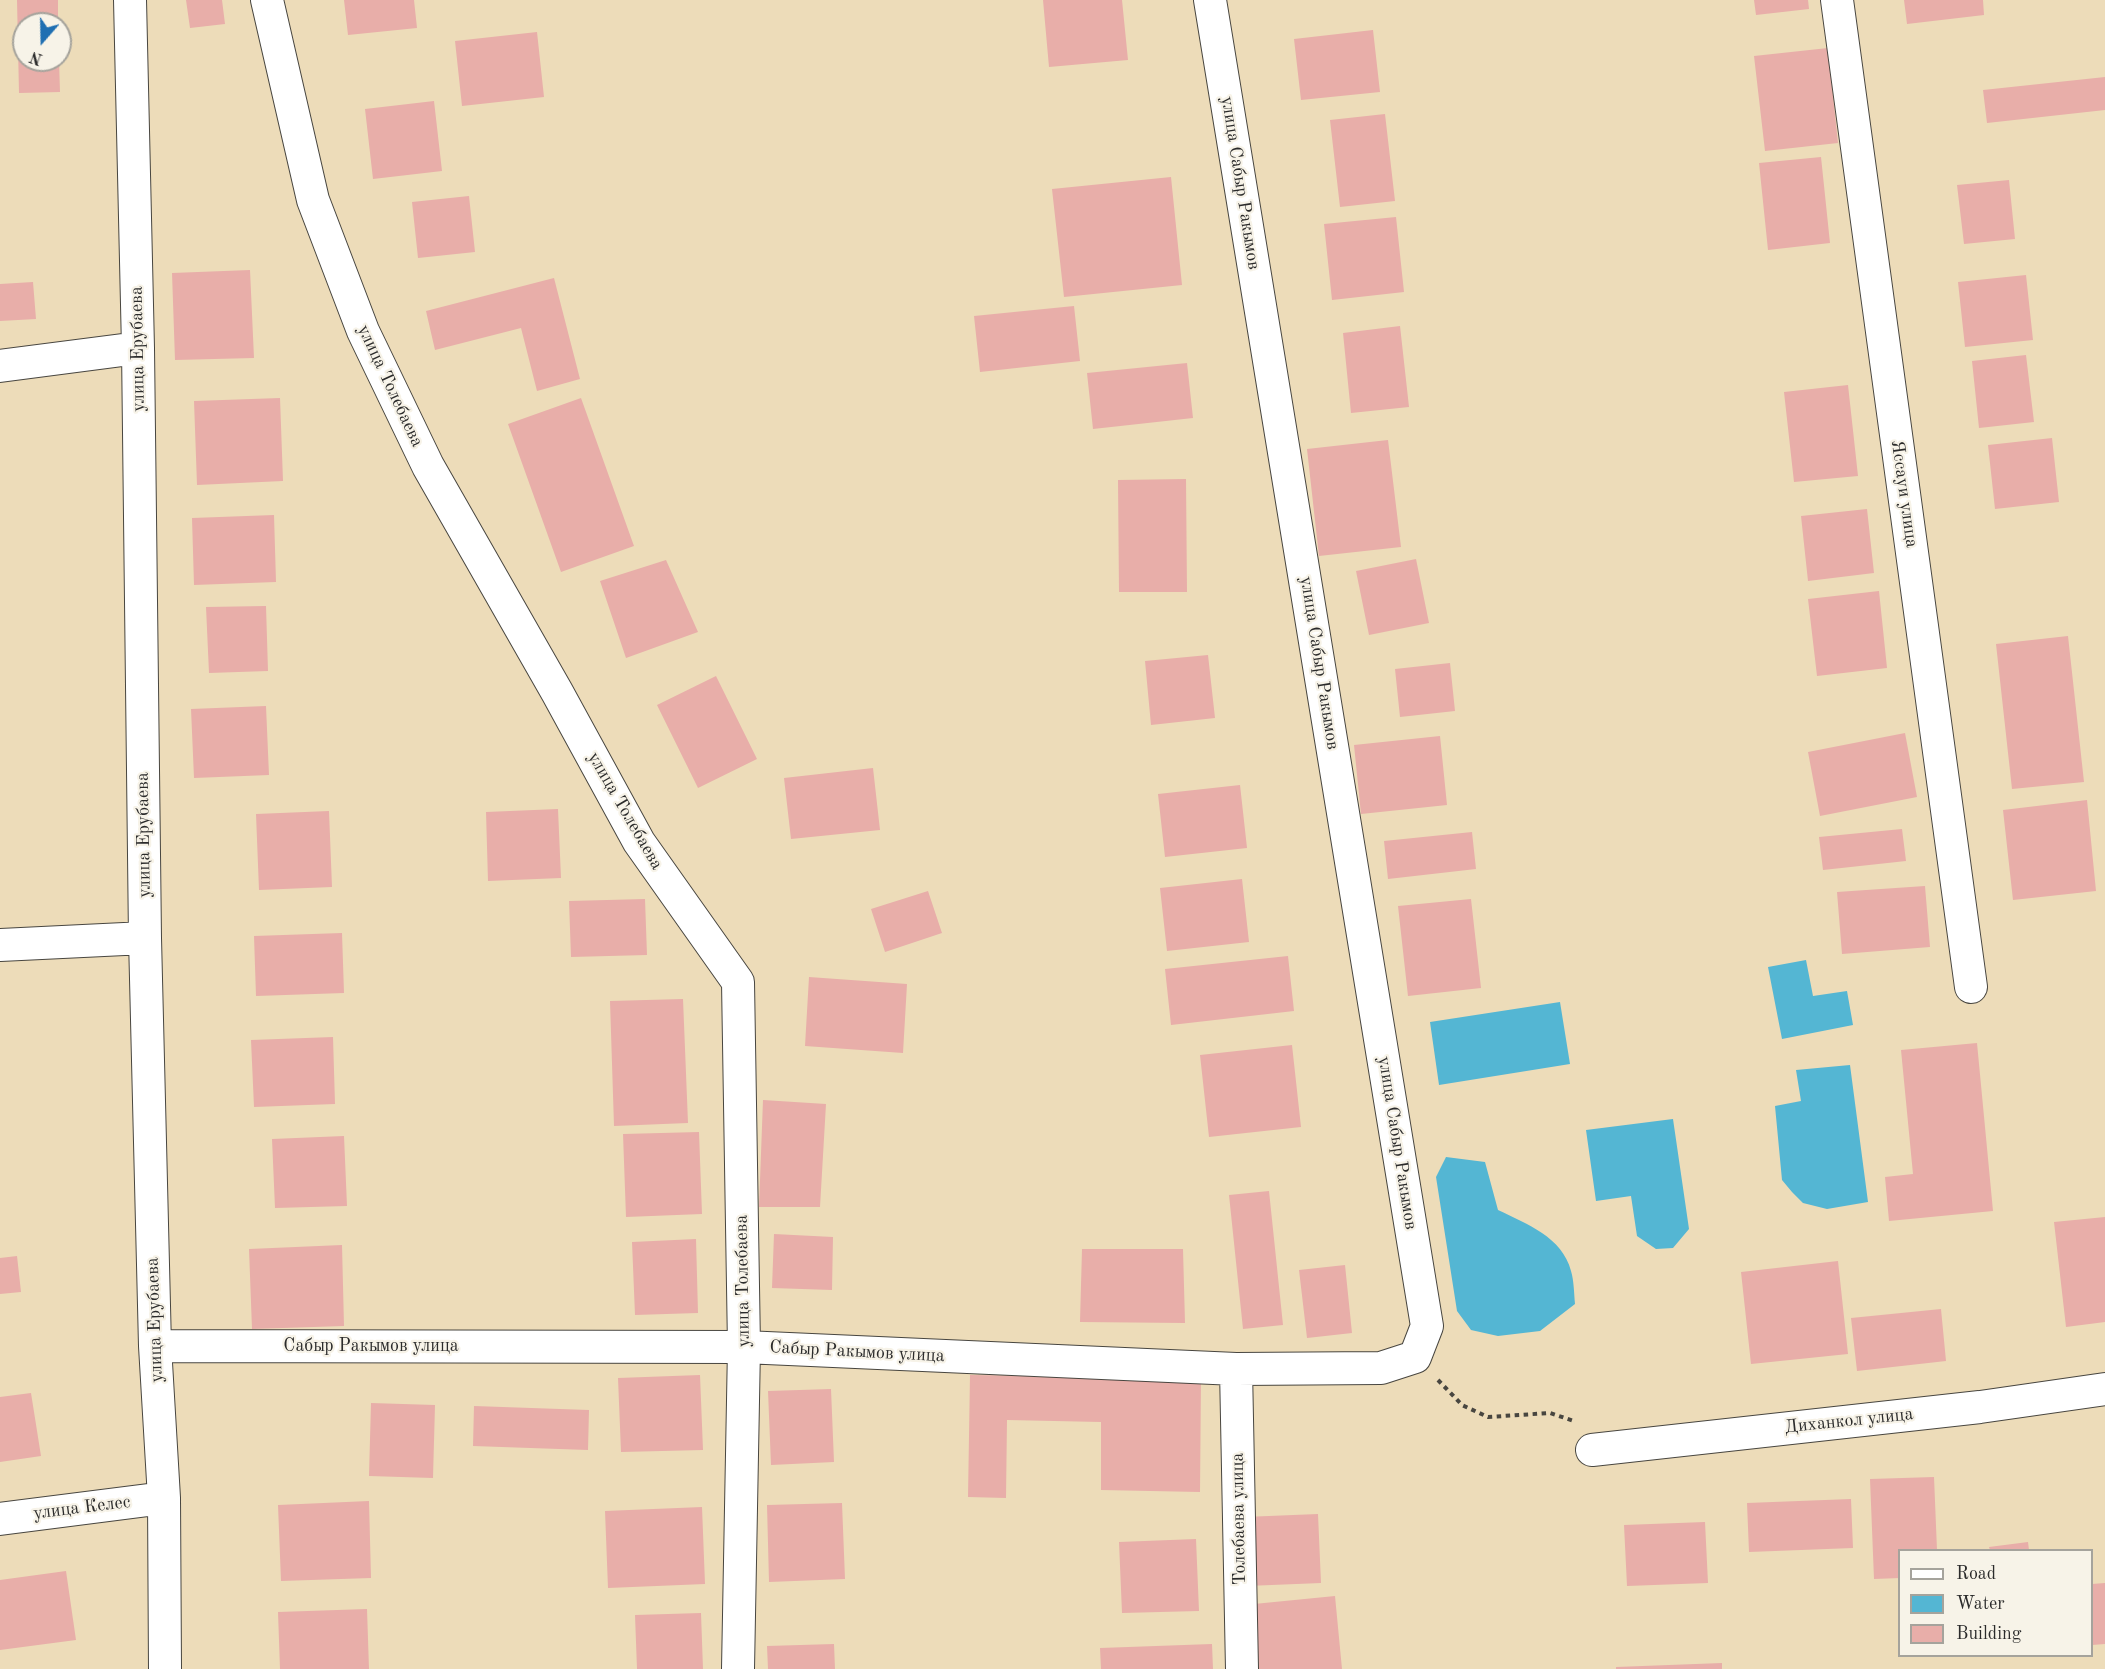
<!DOCTYPE html>
<html>
<head>
<meta charset="utf-8">
<style>
	body { margin:0 }
	#map { position:relative; width:2105px; height:1669px; overflow:hidden; background:#eddcb9; font-family:"Old Standard TT",serif }
	canvas { display:block }
	.legend { position:absolute; left:1898px; top:1549px; width:195px; height:108px; box-sizing:border-box; background:#f7f3e8; border:2px solid #a5a39c; margin:0; padding:8px 10px; list-style:none; font-size:18px; color:#2b2b2b }
	.legend li { display:flex; align-items:center; gap:12px; height:30px }
	.legend b { width:30px; border:2px solid #a5a39c }
	.north { position:absolute; left:12px; top:12px; width:60px; height:60px; box-sizing:border-box; background:#f7f3e8; border:2px solid #a5a39c; border-radius:50%; rotate:200deg; font-size:16px; font-weight:700; line-height:24px; text-align:center; color:#2b2b2b }
	.north::after { content:''; display:block; margin:auto; width:21px; height:27px; background:#1f6fb2; clip-path:polygon(50% 0,100% 100%,50% 72%,0 100%) }
</style>
</head>
<body>
<div id="map">
<canvas width="2105" height="1669"></canvas>
<ul class="legend">
<li><b style="height:8px;background:#fff"></b>Road</li>
<li><b style="height:16px;background:#54b6d3"></b>Water</li>
<li><b style="height:16px;background:#e8aea9"></b>Building</li>
</ul>
<div class="north">N</div>
</div>
<script>
const context = document.querySelector('canvas').getContext('2d');
context.lineJoin = 'round';
function paint(path, color) {
  context.fillStyle = color;
  context.fill(path, 'evenodd');
}
function strokePath(path, color, width, dash) {
  context.strokeStyle = color;
  context.lineWidth = width;
  context.lineCap = dash ? 'butt' : 'round';
  context.setLineDash(dash || []);
  context.stroke(path);
}
function label(font, color, halo, rows, align = 'center') {
  context.font = font + ' "Old Standard TT",serif';
  context.lineWidth = 4.5;
  context.setLineDash([]);
  context.textBaseline = 'middle';
  context.strokeStyle = halo;
  context.fillStyle = color;
  for (const [text, x, y, turn = 0] of rows) {
    context.save();
    context.translate(x, y);
    context.rotate((+turn || 0) * Math.PI / 180);
    context.textAlign = isNaN(turn) ? turn : align;
    if (halo) context.strokeText(text, 0, 0);
    context.fillText(text, 0, 0);
    context.restore();
  }
}
paint(new Path2D(`
	M1806,960L1813,996L1847,991L1853,1025L1782,1039L1768,967Z
	M1560,1002L1570,1064L1439,1085L1430,1022Z
	M1850,1065L1868,1202L1827,1209L1803,1203L1792,1192L1782,1180L1775,1106L1801,1101L1796,1070Z
	M1673,1119L1689,1229L1673,1248L1656,1249L1637,1236L1631,1196L1596,1201L1586,1130Z
	M1446,1157L1485,1162L1498,1210C1527,1224 1562,1237 1571,1271C1574,1281 1574,1293 1575,1304L1540,1331L1498,1336L1471,1330L1457,1311L1436,1177Z`), '#54b6d3');
paint(new Path2D(`
	M17,0H58V24H24V60H59L60,92L19,93Z
	M186,0H222L225,24L190,28Z
	M344,0H414L417,28L348,35Z
	M1043,0H1122L1128,60L1049,67Z
	M1754,0H1808L1809,9L1756,15Z
	M1904,0H1983L1984,15L1907,24Z
	M1373,30L1380,92L1301,100L1294,39Z
	M537,32L544,97L462,106L455,41Z
	M1828,48L1838,143L1765,151L1754,56Z
	M2105,77V110L1987,123L1983,90Z
	M434,101L442,171L373,179L365,109Z
	M1385,114L1395,201L1340,207L1330,120Z
	M1821,157L1830,243L1768,250L1759,163Z
	M1171,177L1182,285L1064,297L1052,189Z
	M2009,180L2015,239L1964,244L1957,185Z
	M469,196L475,252L418,258L412,202Z
	M1396,217L1404,292L1332,300L1324,224Z
	M250,270L254,358L175,360L172,273Z
	M2026,275L2033,340L1965,347L1958,282Z
	M554,278L580,379L537,391L521,328L435,350L426,311Z
	M33,282L36,319L0,321V284Z
	M1074,306L1080,361L980,372L974,316Z
	M1400,326L1409,407L1351,413L1343,333Z
	M2026,355L2034,422L1979,428L1972,361Z
	M1187,363L1193,418L1093,429L1087,373Z
	M1848,385L1858,476L1794,482L1784,392Z
	M280,398L283,481L197,485L194,401Z
	M581,398L634,546L561,572L508,424Z
	M2052,438L2059,502L1995,509L1988,445Z
	M1388,440L1401,547L1319,556L1307,449Z
	M1186,479L1187,592H1119L1118,480Z
	M1867,509L1874,573L1808,581L1801,516Z
	M274,515L276,582L194,585L192,518Z
	M1416,559L1429,623L1369,635L1356,571Z
	M666,560L698,632L626,658L600,581Z
	M1879,591L1887,668L1817,676L1808,599Z
	M266,606L268,671L209,673L206,607Z
	M2068,636L2084,782L2012,789L1996,644Z
	M1208,655L1215,718L1151,725L1145,661Z
	M1450,663L1455,711L1400,717L1395,669Z
	M716,676L757,759L698,788L657,705Z
	M266,706L269,775L194,778L191,709Z
	M1905,733L1917,797L1820,816L1808,752Z
	M1440,736L1447,805L1361,814L1354,745Z
	M873,768L880,830L791,839L784,778Z
	M1240,785L1247,848L1165,857L1158,794Z
	M2087,800L2096,891L2013,900L2003,810Z
	M558,809L561,878L488,881L486,812Z
	M329,811L332,887L259,890L256,814Z
	M1902,829L1906,861L1823,870L1819,837Z
	M1472,832L1476,869L1388,879L1384,841Z
	M1242,879L1249,942L1167,951L1160,888Z
	M1925,886L1930,947L1842,954L1837,892Z
	M928,891L942,933L885,952L871,909Z
	M645,899L647,955L571,957L569,901Z
	M1471,899L1481,988L1408,996L1398,906Z
	M342,933L344,993L256,996L254,936Z
	M1288,956L1294,1011L1171,1025L1165,969Z
	M809,977L907,984L903,1053L805,1046Z
	M683,999L688,1123L614,1126L610,1001Z
	M333,1037L335,1104L254,1107L251,1040Z
	M1977,1043L1993,1211L1889,1221L1885,1177L1913,1174L1901,1050Z
	M1292,1045L1301,1127L1209,1137L1200,1055Z
	M763,1100L826,1104L820,1207H759Z
	M699,1132L702,1214L626,1217L623,1134Z
	M344,1136L347,1206L275,1208L272,1139Z
	M1269,1191L1283,1325L1243,1329L1229,1195Z
	M2105,1217V1322L2066,1327L2054,1222Z
	M774,1234L833,1237L832,1290L772,1288Z
	M696,1239L698,1313L635,1315L632,1242Z
	M342,1245L344,1326L252,1329L249,1249Z
	M1082,1249H1183L1185,1323L1080,1322Z
	M17,1256L21,1292L0,1294V1258Z
	M1838,1261L1848,1354L1751,1364L1741,1272Z
	M1345,1265L1352,1333L1307,1338L1299,1270Z
	M1941,1309L1946,1361L1857,1371L1851,1318Z
	M700,1375L703,1450L621,1452L618,1378Z
	M970,1375L1201,1378L1200,1492L1101,1490V1422L1007,1420L1006,1498L968,1497Z
	M831,1389L834,1462L771,1465L768,1391Z
	M31,1393L41,1456L0,1462V1397Z
	M371,1403L435,1405L433,1478L369,1476Z
	M474,1406L589,1410L588,1450L473,1446Z
	M1934,1477L1937,1550H1900V1578L1874,1579L1870,1479Z
	M1851,1499L1853,1548L1749,1552L1747,1503Z
	M369,1501L371,1578L281,1581L278,1505Z
	M842,1503L845,1579L769,1582L767,1505Z
	M702,1507L705,1584L608,1588L605,1511Z
	M1318,1514L1321,1583L1247,1586L1244,1517Z
	M1705,1522L1708,1583L1627,1586L1624,1525Z
	M1196,1539L1199,1611L1122,1613L1119,1542Z
	M2028,1542L2029,1550H1990L1989,1547Z
	M66,1571L76,1640L0,1650V1580Z
	M2105,1583V1644L2092,1645V1584Z
	M1335,1596L1342,1669H1259L1254,1604Z
	M367,1609L369,1669H280L278,1612Z
	M701,1613L703,1669H637L635,1615Z
	M834,1644L835,1669H768L767,1646Z
	M1212,1644L1213,1669H1101L1100,1648Z
	M1722,1663V1669H1616V1667Z`), '#e8aea9');
const street = new Path2D(`
	M130,0L138,348L145,938L155,1346L164,1498L165,1669
	M267,0L313,200L363,331L428,466L557,692L639,842L738,982L744,1347L738,1669
	M1837,0L1971,987
	M0,366L138,348
	M0,945L145,938
	M155,1346L744,1347L1236,1369L1381,1368L1415,1357L1427,1326L1210,0
	M1236,1369L1242,1669
	M1592,1450L1980,1407L2105,1389
	M0,1519L164,1498`);
strokePath(street, '#484640', 34);
strokePath(new Path2D(`
	M1438,1380L1462,1405L1488,1417L1550,1413L1574,1421`), '#484640', 4, [4.5, 4.5]);
strokePath(street, '#fff', 32);
label('18px', '#2b2b2b', '#f7f3e8', [
	["улица Сабыр Ракымов",1240,183,81],
	["улица Ерубаева",138,349,-91],
	["улица Толебаева",390,386,65],
	["Яссауи улица",1904,494,82],
	["улица Сабыр Ракымов",1319,663,81],
	["улица Толебаева",625,811,60],
	["улица Ерубаева",144,835,-91],
	["улица Сабыр Ракымов",1397,1143,81],
	["улица Толебаева",743,1281,-91],
	["улица Ерубаева",155,1320,-92],
	["Сабыр Ракымов улица",371,1346],
	["Сабыр Ракымов улица",857,1352,3],
	["Диханкол улица",1849,1421,-6],
	["улица Келес",82,1508,-7],
	["Толебаева улица",1239,1519,-91]
]);
</script>
</body>
</html>
